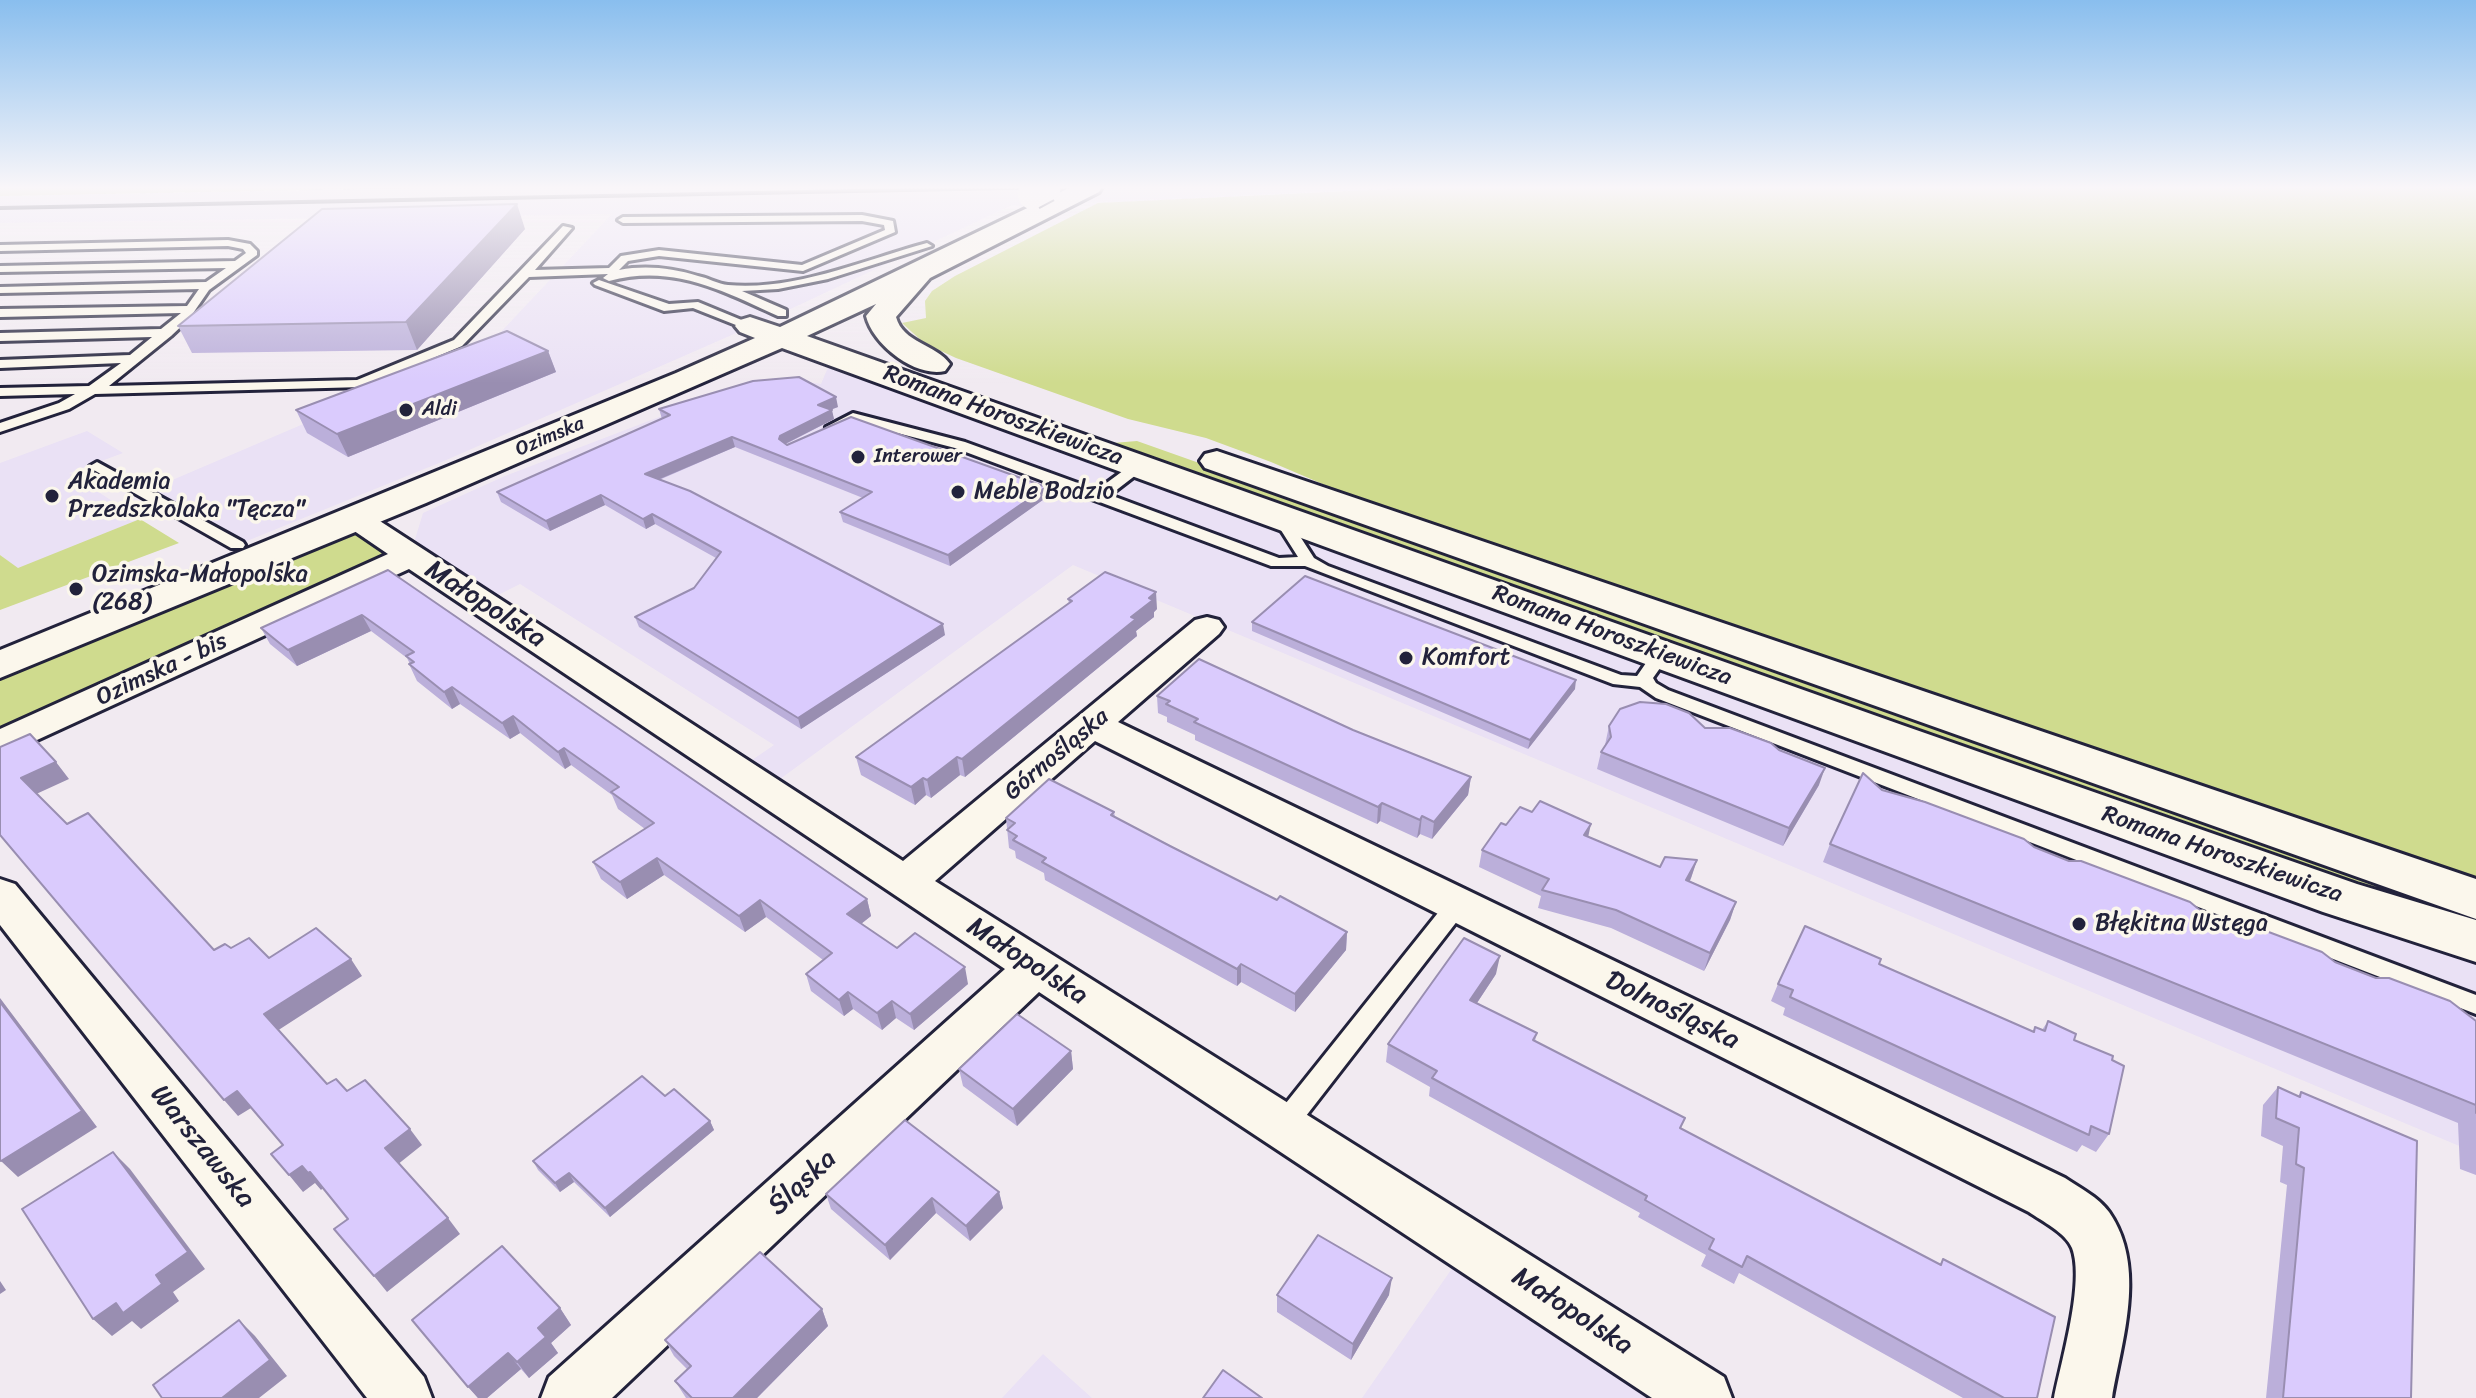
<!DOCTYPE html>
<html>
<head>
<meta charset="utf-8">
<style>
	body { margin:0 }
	canvas { display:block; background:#f1eaf1 }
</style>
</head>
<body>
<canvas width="2476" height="1398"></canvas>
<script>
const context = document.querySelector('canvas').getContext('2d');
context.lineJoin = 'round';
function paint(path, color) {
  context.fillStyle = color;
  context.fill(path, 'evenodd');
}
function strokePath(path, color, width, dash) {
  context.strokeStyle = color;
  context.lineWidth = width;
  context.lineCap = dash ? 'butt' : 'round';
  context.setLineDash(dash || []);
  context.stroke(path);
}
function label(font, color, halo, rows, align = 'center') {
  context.font = font + ' Sriracha,sans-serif';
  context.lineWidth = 7;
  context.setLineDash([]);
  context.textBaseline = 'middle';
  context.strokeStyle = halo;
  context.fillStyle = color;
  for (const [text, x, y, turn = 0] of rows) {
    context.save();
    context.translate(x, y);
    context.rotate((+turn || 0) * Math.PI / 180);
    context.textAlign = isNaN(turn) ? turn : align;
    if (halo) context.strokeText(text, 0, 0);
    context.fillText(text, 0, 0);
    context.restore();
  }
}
paint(new Path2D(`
	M461,187H1434L1010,206L782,313L444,461L237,545L142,493L301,425L498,335L612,214L0,223V196Z
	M829,365L2476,957V1153L1073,565L765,790L736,771L774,745L520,584L482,603L410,556L423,513L505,476L701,401L801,381L821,384Z
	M87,431L123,453L69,473L140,519L18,569L0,555V463Z
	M1469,1244L1703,1398H1362Z
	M1043,1354L1092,1398H1002Z`), '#eae1f5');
paint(new Path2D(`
	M0,187H461L0,196Z
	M1434,187H2476V887L1353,497L1271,462L1206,438L1128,419L956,358L924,343L902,323L926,318L925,301L932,291L955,276L1098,203Z
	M1137,441L2476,915V924L2102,792L1959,747L1113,443Z
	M355,518L410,556L0,743V665Z
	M140,519L179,543L0,610V555L18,568Z`), '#cfdb8e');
const lane = new Path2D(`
	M862,215L893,221L895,232L803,271L659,256L628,261L619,270C646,265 672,268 698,276C708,278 718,284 728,285C795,291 864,260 927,243L932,246L828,279L778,289L742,291L786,310V316H778C721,290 672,264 609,281L603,278L608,274L529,277L462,346L364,387L95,394L69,409L0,432V423L59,403L75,394L0,396V388L89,386L121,363L0,368V360L130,355L152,337L0,341V333L161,329L181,313L0,317V309L187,306L199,289L0,293V287L206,282L226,268L0,272V266L235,261L246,253L243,249L228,246L0,251V245L228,240L250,244L257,251V255L209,290L189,319L171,336L109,386L357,380L454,340L563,226L572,228L535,270L609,268L621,256L659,250L802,265L885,230L884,225L862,221L623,223L618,220L623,217Z
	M599,280L669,304L698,302L756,326L746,329L693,308L664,311L595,285L593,283Z
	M853,413L965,442L1097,490L1135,462H1145V468L1110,495L1279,558L1298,557L1272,516L1280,511L1285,513L1314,558L1328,566L1621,675L1637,676L1655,650H1667L1670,654L1653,678L1656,683L1668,690L2476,995V1014L1656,698L1640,687L1613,684L1305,566H1271L955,448L855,422L833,431L826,427Z
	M97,462L243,542L245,545L243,548H231L92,469L90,466Z
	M1457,897L1465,899L1468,905L1465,911L1292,1134L1283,1137L1274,1134L1271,1126L1274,1118L1449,899Z`);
const street = new Path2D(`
	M355,509L366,512L903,861L1195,620L1207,617L1219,620L1224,627L1219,634L1118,722L2065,1178C2080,1188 2098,1197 2109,1212C2147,1267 2122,1339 2112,1398H2054C2061,1362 2085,1282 2072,1248C2066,1233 2042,1221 2029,1212L1095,741L935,881L1724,1377L1732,1398H1652L1039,992L612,1398H541L549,1377L1005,969L409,569L0,757V729L388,554L344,524L340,518L344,512Z
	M0,879L15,884L424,1377L432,1398H367L0,925Z`);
const secondary = new Path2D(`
	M1071,187H1102L1099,192L930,278L896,317C903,343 936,344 950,364L945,371C916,378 873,345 866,316L876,304L807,336L1902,725L2357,884L2476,920V962L2323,912L782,348L426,503L0,678V650L676,373L755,338L740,332L735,326L740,320L750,317L780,327Z
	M1217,451L2476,879V919L1205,468L1200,461L1205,454Z`);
strokePath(lane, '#22223b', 6);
strokePath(street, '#22223b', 6);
strokePath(secondary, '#22223b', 6);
paint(lane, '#fbf7ec');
paint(street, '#fbf7ec');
paint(secondary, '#fbf7ec');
strokePath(new Path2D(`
	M0,208L1056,187`), '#22223b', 4);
const secondaryBridge = new Path2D(`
	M1032,195L1047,187`);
strokePath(secondaryBridge, '#22223b', 32, []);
strokePath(secondaryBridge, '#fbf7ec', 28);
paint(new Path2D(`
	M525,229L417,350L192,353L178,326Z
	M548,351L556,372L348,457L307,433L296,410Z
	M838,407L831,409L834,419L786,444L1046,487L1047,497L950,566L843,522L840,512L863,498L735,447L659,480L945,635L801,729L639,627L635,617L694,588L716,558L655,524L646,529L605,505L550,531L501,502L497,492L662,419L659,409Z
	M388,570L867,899L871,916L861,924L897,948L968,984L914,1030L896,1018L882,1030L853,1009L844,1016L811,991L806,974L823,960L766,917L745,932L664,875L627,899L601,879L593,862L645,829L618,809L612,795L571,765L565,769L520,733L510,739L460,704L452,709L417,681L409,664H410L407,658L371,631L297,666L270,644L261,628Z
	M1068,599L1157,609L1154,612V617L1136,631L1137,636L965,777L960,775L931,798L926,795L915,805L861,775L856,757L1069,603Z
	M1252,622L1575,689L1528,749L1252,631Z
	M1157,696L1353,730L1471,777L1468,795L1432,839L1420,834L1417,838L1380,821L1377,824L1195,740V735L1167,722V717L1158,713Z
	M1609,726L1705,728L1819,785L1783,846L1597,769L1601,752L1605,745Z
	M1882,790L2335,962L2476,1021V1175L2460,1169L2458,1123L1823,862L1830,844Z
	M1114,812L1115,817L1277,900L1347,932L1346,950L1295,1012L1241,982L1237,986L1045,880L1044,873L1016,858L1015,851L1009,848L1006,818Z
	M1506,825L1588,837L1660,867L1697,860L1690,881L1736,902L1730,920L1704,971L1611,928L1538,908L1541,896L1479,867L1482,850Z
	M1879,964L2032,1032L2035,1027L2042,1030L2048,1021L2074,1040L2112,1060L2109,1134L2096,1152L2082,1145L2077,1152L1783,1015L1785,1008L1771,1001L1778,984Z
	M1496,974L1477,1003L1537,1033L1535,1041L1681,1129L1939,1265L1943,1259L2037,1398H1963L1739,1273L1734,1284L1701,1266L1706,1255L1638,1217L1640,1213L1429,1096L1430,1087L1386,1062L1388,1044Z
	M1071,1051L1073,1069L1017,1126L963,1086L959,1069Z
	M2278,1087L2298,1096L2301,1092L2411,1398H2266L2287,1185L2280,1182L2283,1146L2261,1136L2263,1105Z
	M665,1096L710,1121L714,1130L610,1217L574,1182L560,1192L538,1170L533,1161Z
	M999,1192L1003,1208L970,1241L936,1213L890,1260L831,1209L826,1194Z
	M1277,1295H1389L1351,1360L1277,1312Z
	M560,1308L571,1325L551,1343L558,1353L529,1378L521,1369L487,1398H478L412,1320Z
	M822,1309L828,1326L757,1398H686L675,1381L687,1369L674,1356L665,1340Z`), '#bbafda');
paint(new Path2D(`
	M517,204L525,229L417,350L406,322Z
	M548,351L556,372L348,457L337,434Z
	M836,397L838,407L820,414L818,405Z
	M832,410L834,419L783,445L779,439L780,436Z
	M732,437L735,447L648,484L645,474Z
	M1046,487L1047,497L950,566L948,555Z
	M601,495L605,505L550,531L546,521Z
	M652,514L655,524L646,529L643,519Z
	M1156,592L1157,609L1154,612V617L1136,631L1137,636L965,777L962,759L1131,617Z
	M362,615L371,631L297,666L288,650Z
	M943,624L945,635L801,729L798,718Z
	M1576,680L1575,689L1528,749L1530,740Z
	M452,687L460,704L452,709L444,692Z
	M513,716L520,733L510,739L502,723Z
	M564,748L571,765L565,769L558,752Z
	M957,757L960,775L931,798L927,780Z
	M56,762L69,779L34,795L21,778Z
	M1825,768L1819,785L1783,846L1789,828Z
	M1471,777L1468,795L1432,839L1434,822Z
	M923,778L926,795L915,805L911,787Z
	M1382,803L1380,821L1377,824L1378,807Z
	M1422,816L1420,834L1417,838L1420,820Z
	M1591,824L1587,842L1584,835Z
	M657,858L664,875L627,899L620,882Z
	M1697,860L1691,878L1681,898L1686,880Z
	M867,899L871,916L852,931L847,914Z
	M760,900L766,917L745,932L739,916Z
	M1736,902L1730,920L1704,971L1710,953Z
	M1347,932L1346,950L1295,1012V994Z
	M1500,956L1496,974L1467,1018L1470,1000Z
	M351,959L362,976L277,1031L264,1014Z
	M1241,964V982L1237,986V969Z
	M965,967L968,984L914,1030L910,1014Z
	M848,992L853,1009L844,1016L839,1000Z
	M0,998L97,1127L18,1177L1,1161Z
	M892,1001L896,1018L882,1030L877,1013Z
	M1071,1051L1073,1069L1017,1126L1013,1109Z
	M237,1091L251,1108L238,1116L224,1100Z
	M710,1121L714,1130L610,1217L605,1208Z
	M410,1129L422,1145L397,1165L385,1148Z
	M113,1152L130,1169L205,1269L173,1292L179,1301L141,1329L132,1321L112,1336L93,1319L156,1275Z
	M302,1166L310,1172L323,1188L321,1190L315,1183L303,1192L289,1175Z
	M569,1173L574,1182L560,1192L555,1183Z
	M999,1192L1003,1208L970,1241L966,1226Z
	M932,1198L936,1213L890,1260L885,1245Z
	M448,1218L460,1234L387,1292L374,1276Z
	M1392,1278L1389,1295L1351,1360L1353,1344Z
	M0,1281L6,1290L0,1294Z
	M560,1308L571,1325L551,1343L558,1353L529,1378L517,1362L538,1328Z
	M822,1309L828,1326L757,1398H733Z
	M239,1320L255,1336L287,1376L259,1398H222Z
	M508,1353L521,1369L487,1398H478L468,1387Z`), '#998eb1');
const building = new Path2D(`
	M517,204L406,322L178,326L322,209Z
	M507,331L548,351L337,434L296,410Z
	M799,377L836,397L818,405L832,410L780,436L779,439L787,445L851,417L1046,487L948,555L840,512L872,492L732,437L645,474L690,491L943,624L798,718L635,617L694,588L721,552L652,514L643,519L601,495L546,521L497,492L670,415L659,409L753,381Z
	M388,570L867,899L847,914L897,948L915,933L965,967L910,1014L892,1001L877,1013L848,992L839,1000L806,974L832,953L760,900L739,916L657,858L620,882L593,862L654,823L611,792L619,787L564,748L558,752L513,716L502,723L452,687L444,692L409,664L414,662L406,656L414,652L362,615L288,650L261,628Z
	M1105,572L1156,592L1149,598L1153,600L1131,617L1136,619L962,759L957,757L927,780L923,778L911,787L856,757L1072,601L1068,599Z
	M1305,576L1576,680L1530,740L1252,622Z
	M1199,659L1353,730L1471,777L1434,822L1422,816L1420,820L1382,803L1378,807L1194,722L1198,719L1166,704L1170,701L1157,696Z
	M1640,702L1666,704L1689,713L1705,728H1730L1771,743L1779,750L1825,768L1789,828L1601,752L1611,737L1609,726L1620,709Z
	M30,734L56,762L21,778L67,824L88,813L214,950L225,944L231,948L249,938L269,958L316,928L351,959L264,1014L327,1084L336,1079L347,1091L365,1080L410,1129L385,1148L448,1218L374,1276L334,1229L348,1219L310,1172L308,1173L302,1166L289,1175L271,1154L283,1145L237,1091L224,1100L0,835V747Z
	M1863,773L1882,790L1925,802L2024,839L2034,847L2069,861H2081L2190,902L2201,911L2239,925H2250L2322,952L2335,962L2376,978H2389L2450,1001L2476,1021V1113V1105L1830,844Z
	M1049,779L1114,812L1111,815L1170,846L1277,900L1280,896L1347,932L1295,994L1241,964L1237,969L1042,862L1046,858L1013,840L1017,836L1007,830L1015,823L1006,818Z
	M1540,801L1591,824L1584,835L1660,867L1665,857L1697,860L1686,880L1736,902L1710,953L1616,910L1542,890L1549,879L1482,850L1501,823L1506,825L1520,807L1532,812Z
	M1805,926L1881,959L1879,964L2034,1032L2035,1027L2045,1031L2048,1021L2076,1034L2074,1040L2113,1056L2112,1060L2124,1066L2109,1134L2091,1126L2089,1135L1790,997L1793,990L1778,984Z
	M1464,938L1500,956L1470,1000L1537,1033L1533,1040L1685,1118L1680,1128L1941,1265L1943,1259L2055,1317L2037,1398H2004L1747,1256L1742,1267L1709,1249L1714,1239L1645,1200L1647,1196L1432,1078L1437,1071L1388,1044Z
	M0,1002L82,1111L1,1161L0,1160Z
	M1017,1014L1071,1051L1013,1109L959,1069Z
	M642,1076L665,1096L674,1089L710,1121L605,1208L569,1173L555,1183L533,1161Z
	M2278,1087L2300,1097L2301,1092L2417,1141L2411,1398H2283L2304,1168L2296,1164L2299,1128L2276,1118Z
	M905,1120L999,1192L966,1226L932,1198L885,1245L826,1194Z
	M113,1152L188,1252L156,1275L162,1284L123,1313L116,1303L93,1319L22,1209Z
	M1318,1235L1392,1278L1353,1344L1277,1295Z
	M502,1246L560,1308L538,1328L546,1337L517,1362L508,1353L468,1387L412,1320Z
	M760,1252L822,1309L733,1398H692L675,1381L691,1366L665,1340Z
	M239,1320L270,1360L222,1398H162L153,1385Z
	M1223,1370L1262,1398H1203Z`);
paint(building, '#dacbfd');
strokePath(building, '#998eb1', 2);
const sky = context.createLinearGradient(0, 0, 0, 383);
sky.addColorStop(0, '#89beee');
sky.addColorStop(0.49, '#f9f6f9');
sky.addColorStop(1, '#f9f6f900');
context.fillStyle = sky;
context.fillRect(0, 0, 2476, 383);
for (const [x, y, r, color] of [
	[406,410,8,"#22223b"],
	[858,457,8,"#22223b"],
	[958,492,8,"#22223b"],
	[52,496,8,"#22223b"],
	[76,589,8,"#22223b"],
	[1406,658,8,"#22223b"],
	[2079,924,8,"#22223b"]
]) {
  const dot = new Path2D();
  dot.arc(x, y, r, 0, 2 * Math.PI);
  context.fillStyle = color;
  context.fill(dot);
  strokePath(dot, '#fbf7ec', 3);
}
label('20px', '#22223b', '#fbf7ec', [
	["Aldi",422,410],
	["Interower",874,457]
], 'left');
label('20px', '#22223b', '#fbf7ec', [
	["Ozimska",550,437,-23]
]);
label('24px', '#22223b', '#fbf7ec', [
	["Romana Horoszkiewicza",1003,416,20],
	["Romana Horoszkiewicza",1612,636,20],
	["Ozimska - bis",162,670,-25],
	["Górnośląska",1057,755,-40],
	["Romana Horoszkiewicza",2222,855,19]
]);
label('24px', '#22223b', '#fbf7ec', [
	["Akademia",68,482],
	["Przedszkolaka \"Tęcza\"",68,510],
	["Meble Bodzio",974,492],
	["Ozimska-Małopolska",92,575],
	["(268)",92,603],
	["Komfort",1422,658],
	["Błękitna Wstęga",2095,924]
], 'left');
label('28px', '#22223b', '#fbf7ec', [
	["Małopolska",485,605,33],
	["Małopolska",1027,962,33],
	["Dolnośląska",1672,1011,26],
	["Warszawska",202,1147,51],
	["Śląska",803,1183,-43],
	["Małopolska",1572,1312,33]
]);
</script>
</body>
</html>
